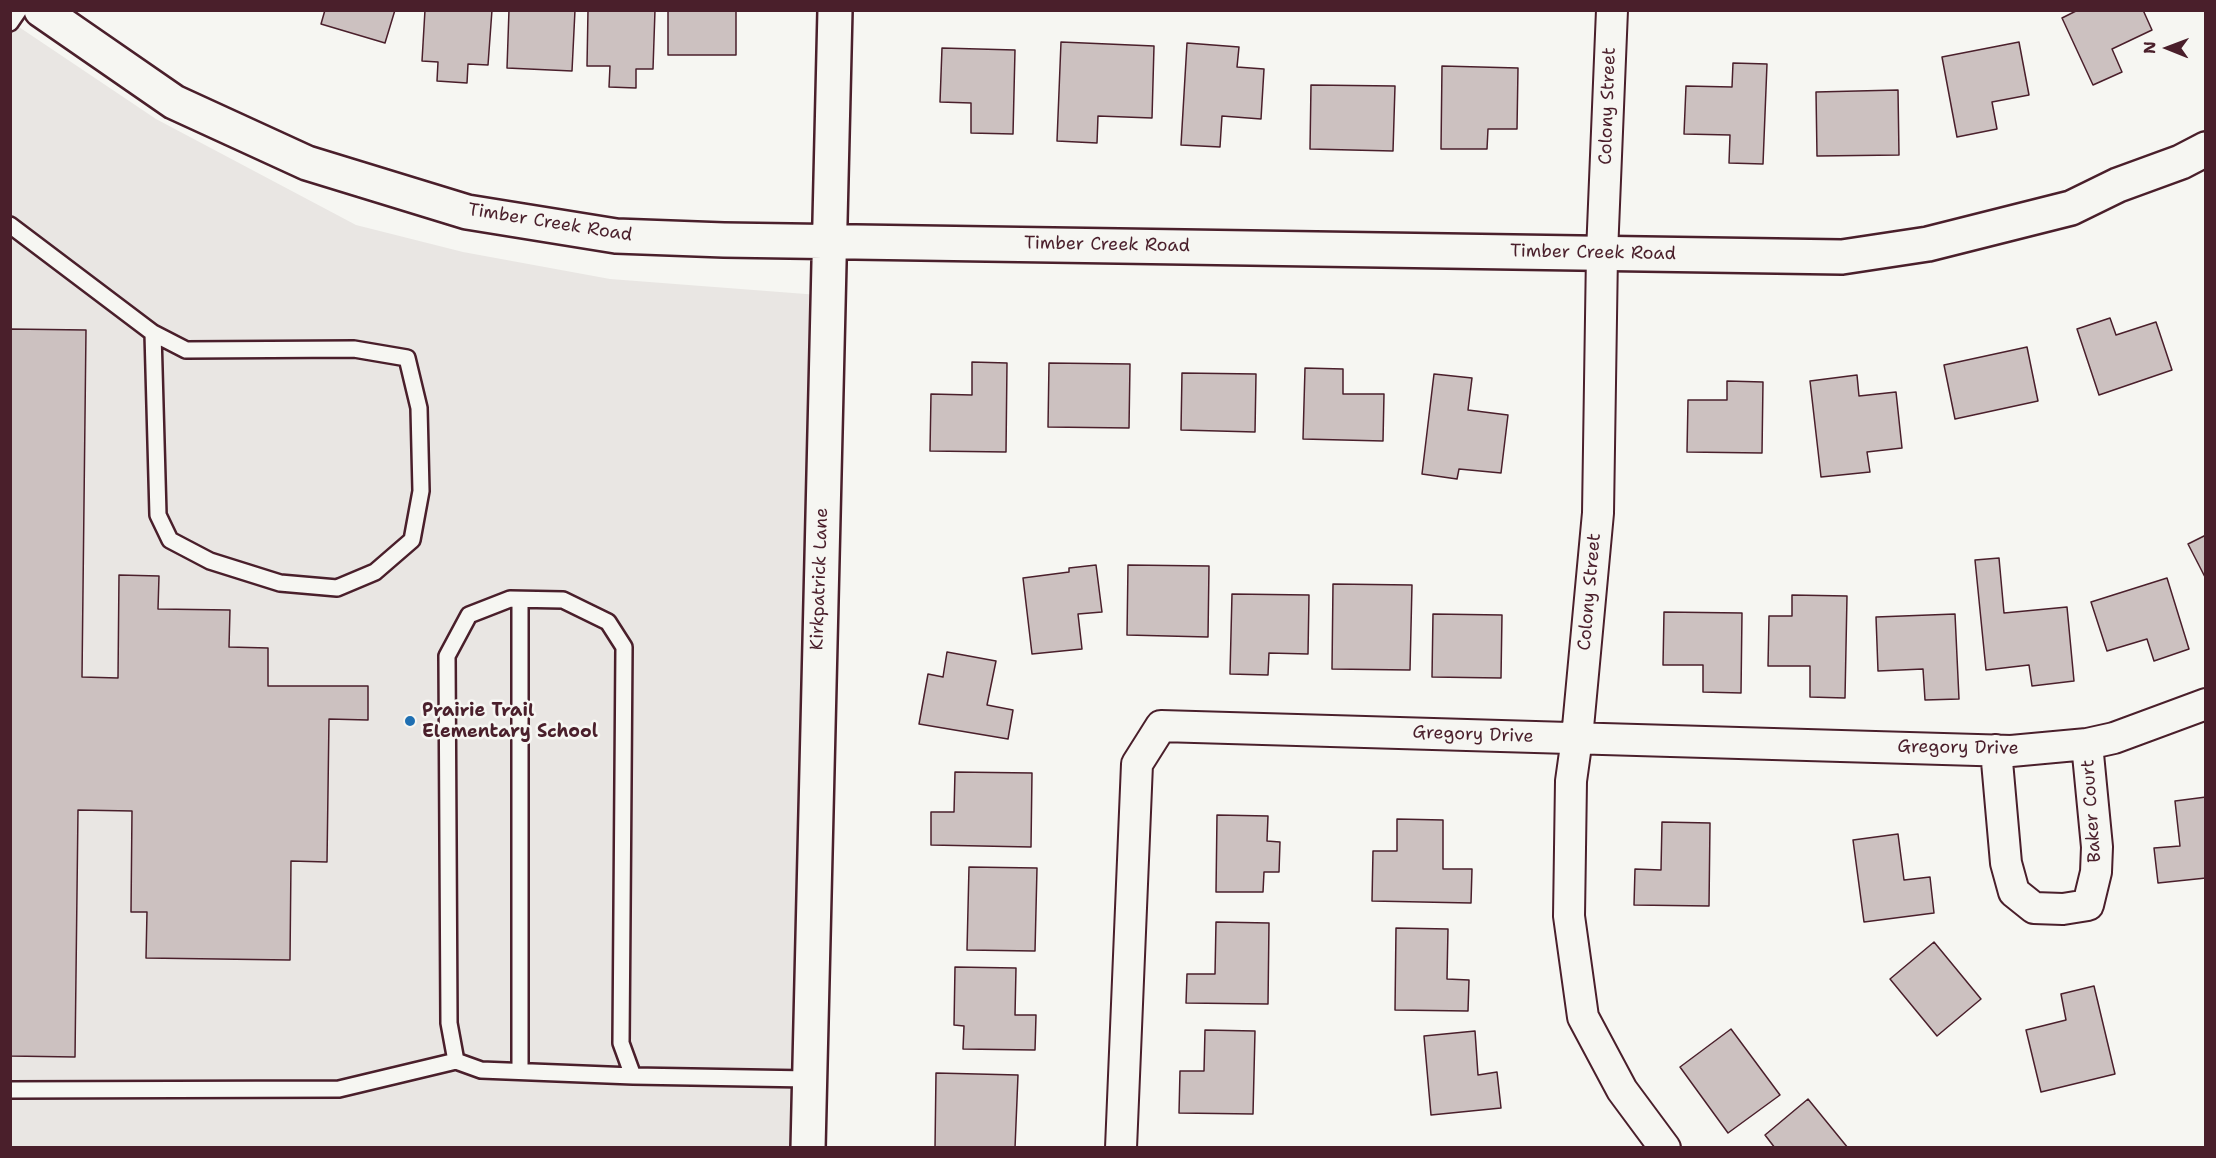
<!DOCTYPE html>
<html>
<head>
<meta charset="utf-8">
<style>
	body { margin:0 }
	#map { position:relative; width:2216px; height:1158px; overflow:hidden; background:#f6f6f2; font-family:"Shantell Sans",sans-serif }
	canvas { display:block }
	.frame { position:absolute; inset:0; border:12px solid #4a1f2b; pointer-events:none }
	.north { position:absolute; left:2138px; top:18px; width:60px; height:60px; -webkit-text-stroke:4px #f6f6f2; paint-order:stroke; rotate:271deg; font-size:16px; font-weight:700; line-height:24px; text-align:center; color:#4a1f2b }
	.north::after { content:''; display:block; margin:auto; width:21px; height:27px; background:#4a1f2b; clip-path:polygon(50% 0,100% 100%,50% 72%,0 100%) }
</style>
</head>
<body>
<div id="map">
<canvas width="2216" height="1158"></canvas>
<div class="frame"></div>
<div class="north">N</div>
</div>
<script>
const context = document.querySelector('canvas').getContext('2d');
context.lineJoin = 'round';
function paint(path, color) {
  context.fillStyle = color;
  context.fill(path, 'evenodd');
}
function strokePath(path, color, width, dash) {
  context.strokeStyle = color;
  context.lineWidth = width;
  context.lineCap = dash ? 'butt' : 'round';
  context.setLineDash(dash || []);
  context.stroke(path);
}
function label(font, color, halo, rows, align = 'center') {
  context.font = font + ' "Shantell Sans",sans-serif';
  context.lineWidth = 5;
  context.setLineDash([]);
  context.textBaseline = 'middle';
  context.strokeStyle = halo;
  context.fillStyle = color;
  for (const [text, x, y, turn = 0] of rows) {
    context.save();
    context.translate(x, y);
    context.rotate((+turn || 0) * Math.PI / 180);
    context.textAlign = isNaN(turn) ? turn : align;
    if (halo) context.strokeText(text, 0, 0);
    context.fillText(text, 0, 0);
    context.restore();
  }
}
paint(new Path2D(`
	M10,21L156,119L356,225L463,252L610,279L819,295L801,1147H11Z`), '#e9e6e3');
const building = new Path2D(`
	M325,10H395L385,43L321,24Z
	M425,10H492L488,65L468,64L467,83L437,81L438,62L422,61Z
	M509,10H575L572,71L507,68Z
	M588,10H655L653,69H636V88L609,87L610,66H587Z
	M668,10H736V55H668Z
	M2078,10H2143L2152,30L2112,49L2122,72L2093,85L2062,18Z
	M1061,42L1154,46L1152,118L1098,116L1097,143L1057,141Z
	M2019,42L2029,95L1992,102L1997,129L1957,137L1942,57Z
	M1187,43L1239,47L1237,67L1264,69L1261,119L1222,116L1220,147L1181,145Z
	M942,48L1015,50L1013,134L971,133V103L940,102Z
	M1733,63L1767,64L1763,164L1729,163L1730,135L1684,134L1686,86L1732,87Z
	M1442,66L1518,68L1517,129H1488L1487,149H1441Z
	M1311,85L1395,86L1393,151L1310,149Z
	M1898,90L1899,155L1817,156L1816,92Z
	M2110,318L2116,335L2156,322L2172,370L2099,395L2077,329Z
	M10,329L86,330L82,677L118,678L119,575L159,576L158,609L230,610L229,647L268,648V686H368V720L329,719L327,862L291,861L290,960L146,958L147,912H131L132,811L78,810L75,1057L10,1056Z
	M2027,347L2038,401L1955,419L1944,365Z
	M972,362L1007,363L1006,452L930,451L931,394L972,395Z
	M1049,363L1130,364L1129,428L1048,427Z
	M1305,368L1343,369V394H1384L1383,441L1303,439Z
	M1182,373L1256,374L1255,432L1181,430Z
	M1434,374L1472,378L1468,410L1508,415L1501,473L1459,469L1457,479L1422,474Z
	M1857,375L1859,396L1896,392L1902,448L1867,452L1870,472L1821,477L1810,381Z
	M1727,381L1763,382L1762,453L1687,452L1688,400H1727Z
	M2206,535V579L2188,544Z
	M1999,558L2004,613L2067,607L2074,681L2032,686L2029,665L1986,670L1975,560Z
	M1096,565L1102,612L1078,614L1082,649L1032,654L1023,578L1069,572V568Z
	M1128,565L1209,566L1208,637L1127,635Z
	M2167,578L2189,649L2154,661L2147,639L2107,651L2091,602Z
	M1333,584L1412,585L1410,670L1332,669Z
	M1232,594L1309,595L1308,654L1269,653L1268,675L1230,674Z
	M1792,595L1847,596L1845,698L1810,697V666H1768L1769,616H1792Z
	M1664,612L1742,613L1741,693L1703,692V665H1663Z
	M1433,614L1502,615L1501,678L1432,677Z
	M1955,614L1959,699L1925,700L1923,669L1878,671L1876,617Z
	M947,652L996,661L987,705L1013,710L1008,739L919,724L928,674L943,677Z
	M955,772L1032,773L1031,847L931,845V812H954Z
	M2206,797V878L2158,883L2154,848L2180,846L2175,801Z
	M1217,815L1268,816L1267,841L1280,842L1279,872H1264L1263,892H1216Z
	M1397,819L1443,820V869H1472L1471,903L1372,901L1373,851H1397Z
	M1662,822L1710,823L1709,906L1634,905L1635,869L1661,870Z
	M1898,834L1904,880L1930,877L1934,913L1864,922L1853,840Z
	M969,867L1037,868L1035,951L967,950Z
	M1216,922L1269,923L1268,1004L1186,1003L1187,974H1215Z
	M1396,928L1448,929L1447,979L1469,980L1468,1011L1395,1010Z
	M1934,942L1981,999L1937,1036L1890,979Z
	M955,967L1016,968L1015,1015H1036L1035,1050L963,1049L964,1026L954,1025Z
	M2094,986L2115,1074L2041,1092L2026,1030L2066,1020L2061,994Z
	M1731,1029L1780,1095L1728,1133L1680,1067Z
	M1205,1030L1255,1031L1253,1114L1179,1113L1180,1071H1204Z
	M1475,1031L1478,1075L1497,1072L1501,1108L1431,1115L1424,1036Z
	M936,1073L1018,1075L1015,1148H935Z
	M1808,1099L1848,1148H1775L1765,1135Z`);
paint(building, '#ccc1c0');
strokePath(building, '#4a1f2b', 1.5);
const service = new Path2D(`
	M10,23L19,10
	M10,225L153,333L186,350L354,349L407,358L419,408L421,491L412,540L375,572L337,588L280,583L210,561L170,540L158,515L153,333
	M520,1071V600
	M633,1076L621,1043L624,647L608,622L563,600L510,599L469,615L447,656L449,1023L456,1061L481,1070L633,1076L809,1079
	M10,1090L339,1089L456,1061`);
const minor = new Path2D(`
	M1612,10L1602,253L1598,513L1577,738L1571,781L1569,916L1583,1017L1622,1090L1665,1148
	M1996,750L2006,863L2014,892L2034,908L2063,909L2088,905L2096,872L2097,847L2087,744
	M1121,1148L1137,764L1161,726L2011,751L2087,744L2114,738L2206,704`);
const tertiary = new Path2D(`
	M41,10L174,102L307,163L467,212L616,236L724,240L1842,257L1928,244L2071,208L2118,185L2181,162L2206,149
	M808,1148L835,10`);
strokePath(service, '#4a1f2b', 20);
strokePath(minor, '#4a1f2b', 34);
strokePath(tertiary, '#4a1f2b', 38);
strokePath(service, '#f6f6f2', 15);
strokePath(minor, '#f6f6f2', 30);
strokePath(tertiary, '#f6f6f2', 33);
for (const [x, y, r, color] of [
	[410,721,6,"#1f6fb2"]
]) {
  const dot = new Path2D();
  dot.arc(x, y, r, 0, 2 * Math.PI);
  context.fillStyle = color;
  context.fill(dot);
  strokePath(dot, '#f6f6f2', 2);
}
label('18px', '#4a1f2b', '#f6f6f2', [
	["Colony Street",1608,106,-88],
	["Timber Creek Road",550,223,9],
	["Timber Creek Road",1107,245,1],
	["Timber Creek Road",1593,253,1],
	["Kirkpatrick Lane",820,579,-88],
	["Colony Street",1590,592,-85],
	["Gregory Drive",1473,735,2],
	["Gregory Drive",1958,748,1],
	["Baker Court",2092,811,-94]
]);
label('bold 18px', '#4a1f2b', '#f6f6f2', [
	["Prairie Trail",422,711],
	["Elementary School",422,732]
], 'left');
</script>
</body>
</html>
